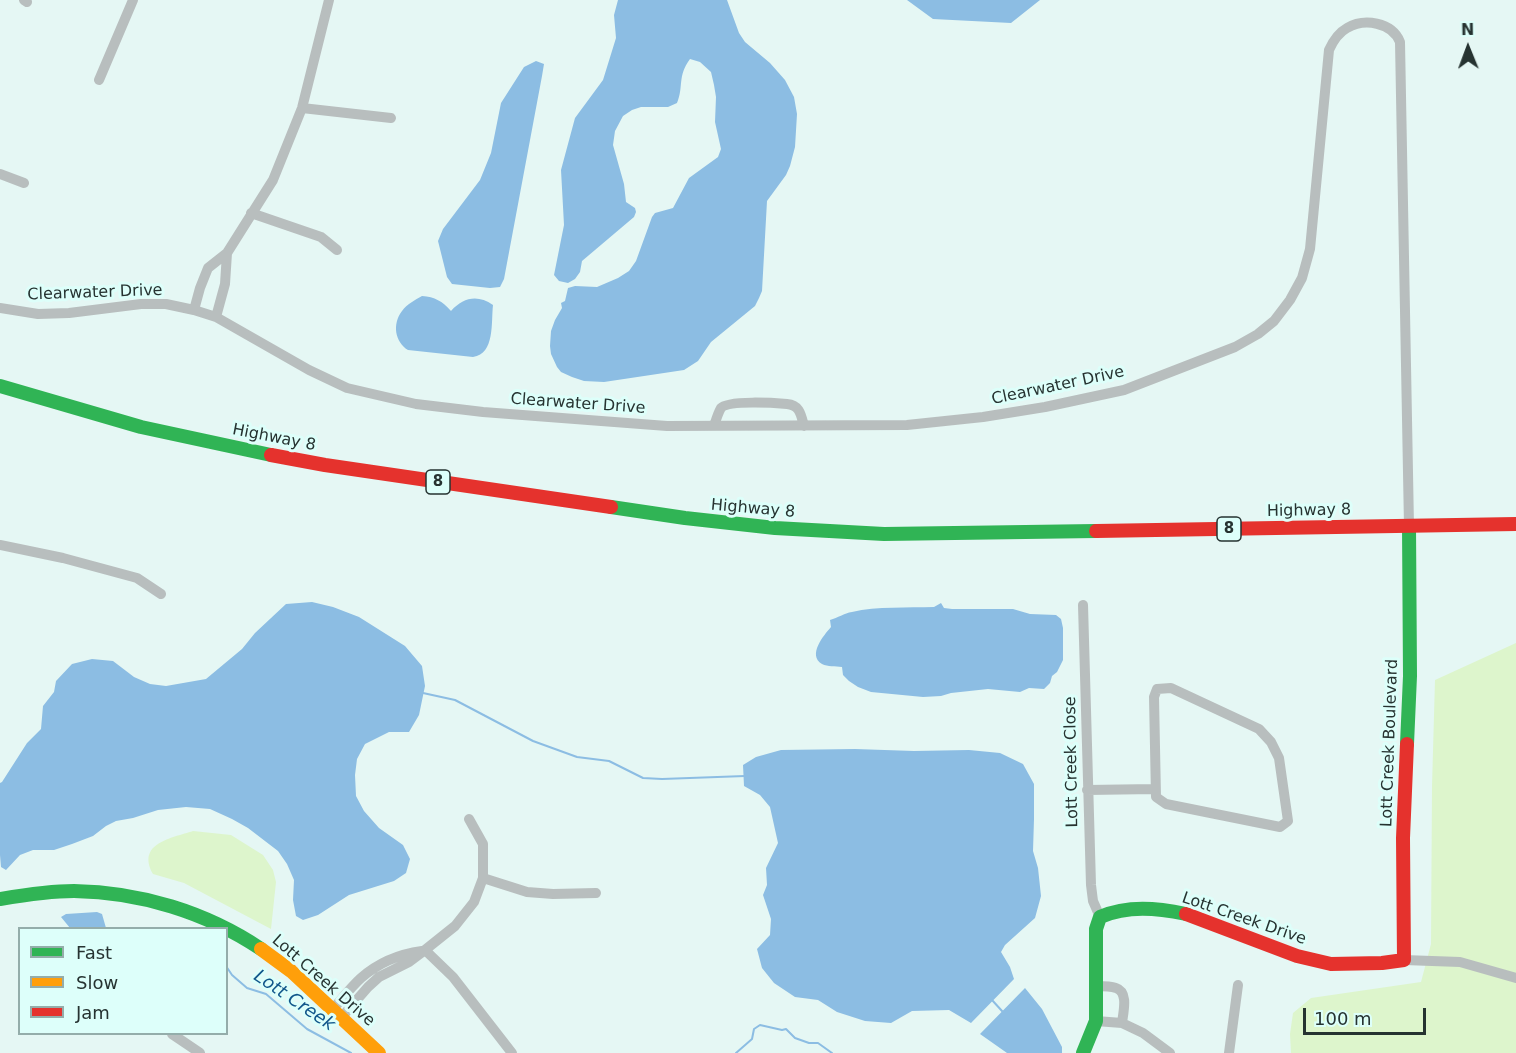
<!DOCTYPE html>
<html>
<head>
<meta charset="utf-8">
<style>
	body { margin:0 }
	#map { position:relative; width:1516px; height:1053px; overflow:hidden; background:#e5f7f4; font-family:"DejaVu Sans",sans-serif }
	canvas { display:block }
	.legend { position:absolute; left:18px; top:927px; width:210px; height:108px; box-sizing:border-box; background:#ddfffa; border:2px solid #94adaa; margin:0; padding:8px 10px; list-style:none; font-size:18px; color:#263331 }
	.legend li { display:flex; align-items:center; gap:12px; height:30px }
	.legend b { width:30px; border:2px solid #94adaa }
	.north { position:absolute; left:1438px; top:18px; width:60px; height:60px; -webkit-text-stroke:4px #ddfffa; paint-order:stroke; rotate:359deg; font-size:16px; font-weight:700; line-height:24px; text-align:center; color:#263331 }
	.north::after { content:''; display:block; margin:auto; width:21px; height:27px; background:#263331; clip-path:polygon(50% 0,100% 100%,50% 72%,0 100%) }
	.scale { position:absolute; left:1303px; top:1008px; width:123px; height:27px; box-sizing:border-box; border:3px solid #263331; border-top:0; padding-left:8px; font-size:18px; line-height:21px; white-space:nowrap; color:#263331; -webkit-text-stroke:4px #ddfffa; paint-order:stroke }
</style>
</head>
<body>
<div id="map">
<canvas width="1516" height="1053"></canvas>
<ul class="legend">
<li><b style="height:8px;background:#30b455"></b>Fast</li>
<li><b style="height:8px;background:#ff9f0a"></b>Slow</li>
<li><b style="height:8px;background:#e5322d"></b>Jam</li>
</ul>
<div class="north">N</div>
<div class="scale">100 m</div>
</div>
<script>
const context = document.querySelector('canvas').getContext('2d');
context.lineJoin = 'round';
function paint(path, color) {
  context.fillStyle = color;
  context.fill(path, 'evenodd');
}
function strokePath(path, color, width, dash) {
  context.strokeStyle = color;
  context.lineWidth = width;
  context.lineCap = dash ? 'butt' : 'round';
  context.setLineDash(dash || []);
  context.stroke(path);
}
function label(font, color, halo, rows, align = 'center') {
  context.font = font + ' "DejaVu Sans",sans-serif';
  context.lineWidth = 6;
  context.setLineDash([]);
  context.textBaseline = 'middle';
  context.strokeStyle = halo;
  context.fillStyle = color;
  for (const [text, x, y, turn = 0] of rows) {
    context.save();
    context.translate(x, y);
    context.rotate((+turn || 0) * Math.PI / 180);
    context.textAlign = isNaN(turn) ? turn : align;
    if (halo) context.strokeText(text, 0, 0);
    context.fillText(text, 0, 0);
    context.restore();
  }
}
paint(new Path2D(`
	M1516,643V1053H1291L1290,1034L1293,1013L1311,998L1421,982L1431,944L1432,786L1435,680Z
	M193,831L231,835L263,855L273,870L276,882L271,929L184,883L153,874C136,843 172,838 193,831Z`), '#ddf5cc');
paint(new Path2D(`
	M618,0H727L739,33L745,42L770,63L785,80L794,97L797,114L795,147L790,166L786,175L767,201L762,291L759,298L755,306L711,342L698,361L684,370L604,382L584,381L572,377L561,372L557,367L551,354L550,346L551,331L555,320L562,308L561,303L565,301L568,288L575,286L597,287L618,278L629,271L636,261L652,217L655,213L673,208L689,178L718,157L721,149L715,122L716,97L714,85L711,72L700,62L690,59C677,77 684,86 677,103L668,107H641L632,110L623,116L615,131L613,145L624,184L626,202L635,208L636,212L634,217L582,261L580,272L575,279L568,283L559,281L554,275L564,225L561,170L575,118L603,80L616,38L614,15Z
	M907,0H1040L1011,23L933,19Z
	M536,61L544,64L542,76L504,279L500,287L490,288L452,284L447,277L438,241L443,229L480,180L491,153L501,103L524,67Z
	M422,296C435,297 442,301 451,311C463,298 477,294 493,305C491,322 495,354 473,357L408,350C395,342 392,324 402,311C407,304 415,300 422,296Z
	M312,602L333,607L359,617L405,646L422,666L425,686L419,715L409,732H389L365,744L357,759L355,775L356,796L364,811L379,828L403,845L410,859L406,873L394,881L349,895L318,915L303,920L296,916L293,900L294,880L287,864L278,851L248,828L232,819L210,809L186,807L158,810L133,818L116,821L106,826L93,836L72,844L54,850H33L20,855L6,870L1,867L0,855V783L2,782L27,743L41,729L43,706L54,692L56,681L72,664L92,659L113,661L134,677L150,684L166,686L206,679L242,649L255,633L286,604Z
	M941,603L944,608L952,609H1013L1030,614L1056,615L1061,619L1063,628V660L1057,672L1052,676L1050,683L1044,689L1029,688L1020,692L988,689L951,693L941,696L923,697L871,692L858,687L849,681L843,675L842,667C835,666 828,667 822,664C807,655 824,635 831,627L830,620C838,618 844,613 852,612C877,606 908,608 934,607Z
	M855,749L914,751L969,750L1000,753L1023,764L1034,784V819L1033,851L1038,868L1041,896L1035,918L1005,945L1001,952L1010,967L1014,979L971,1023L949,1010L912,1011L891,1023L865,1021L837,1012L818,1000L795,997L774,983L762,968L757,949L770,935L771,919L763,895L767,885L766,868L778,843L770,807L760,795L744,786L743,765L756,757L781,750Z
	M97,912L102,914L106,928H70L61,917L66,914Z
	M1025,988L1042,1009L1062,1047V1053H1007L980,1034Z`), '#8cbde3');
strokePath(new Path2D(`
	M423,693L455,700L533,741L577,757L609,761L643,778L662,779L745,776
	M143,928H156
	M226,966L232,975L247,988L266,994L307,1029L351,1053
	M992,1000L1002,1011
	M736,1053L752,1039L754,1029L760,1025L782,1030L786,1029L795,1038L809,1043H818L832,1053`), '#8cbde3', 2);
strokePath(new Path2D(`
	M24,0L27,2
	M99,80L133,0
	M302,108L391,118
	M0,174L24,183
	M251,213L321,237L337,250
	M0,308L38,314L69,313L141,304H166L194,310L216,317L309,370L347,388L416,404L483,412L667,426L907,425L983,417L1045,407L1124,390L1235,347L1258,334L1274,321L1290,300L1302,278L1310,249L1329,50C1333,41 1338,33 1347,28C1364,18 1392,22 1400,42L1409,526
	M194,310L200,288L208,268L227,253L273,180L302,108L329,0
	M216,317L225,284L227,253
	M714,426C716,420 718,413 721,408C728,400 775,403 787,404C800,405 801,415 804,426
	M0,545L63,558L137,578L161,594
	M1083,605L1091,885L1093,901L1100,917
	M1171,688L1259,729L1271,742L1279,758L1288,821L1280,827L1166,804L1156,797L1154,697L1157,689Z
	M1087,790L1155,789
	M483,878L527,892L553,894L596,893
	M425,950L453,977L512,1053
	M1404,960L1460,962L1516,978
	M1097,986C1103,986 1110,986 1116,988C1129,992 1123,1013 1122,1023
	M332,1010C342,999 351,987 361,978C378,963 400,954 422,951
	M341,1018L368,987L379,977L409,962L425,950L455,926L474,902L483,878V844L469,819
	M1096,1021L1122,1023L1143,1033L1170,1053
	M172,1034L200,1053
	M1229,1053L1238,985`), '#b8bebe', 10);
strokePath(new Path2D(`
	M0,386L141,427L271,455
	M611,507L685,518L775,528L884,534L1096,531
	M1407,744L1410,676L1409,526
	M0,899C24,895 49,891 74,891C140,892 206,912 261,949
	M1083,1053L1096,1021V929L1100,917C1128,905 1157,908 1186,914`), '#30b455', 14);
strokePath(new Path2D(`
	M261,949L291,971L379,1053`), '#ff9f0a', 14);
strokePath(new Path2D(`
	M271,455L325,465L611,507
	M1096,531L1516,524
	M1186,914L1297,956L1331,964L1382,963L1404,960L1403,838L1407,744`), '#e5322d', 14);
for (const [x, y, w] of [
	[438,482,24],
	[1229,529,24]
]) {
  const box = new Path2D();
  box.roundRect(x - w / 2, y - 12, w, 24, 4.5);
  context.fillStyle = '#ddfffa';
  context.fill(box);
  strokePath(box, '#263331', 1.5);
}
label('bold 15px', '#263331', null, [
	["8",438,482],
	["8",1229,529]
]);
label('16px', '#263331', '#ddfffa', [
	["Clearwater Drive",95,293,-2],
	["Clearwater Drive",1058,386,-12],
	["Clearwater Drive",578,404,4],
	["Highway 8",274,438,11],
	["Highway 8",753,509,5],
	["Highway 8",1309,511,-1],
	["Lott Creek Boulevard",1390,743,-88],
	["Lott Creek Close",1072,762,-91],
	["Lott Creek Drive",1244,919,19],
	["Lott Creek Drive",323,981,41]
]);
label('italic 18px', '#11578b', '#ddfffa', [
	["Lott Creek",294,1001,34]
]);
</script>
</body>
</html>
